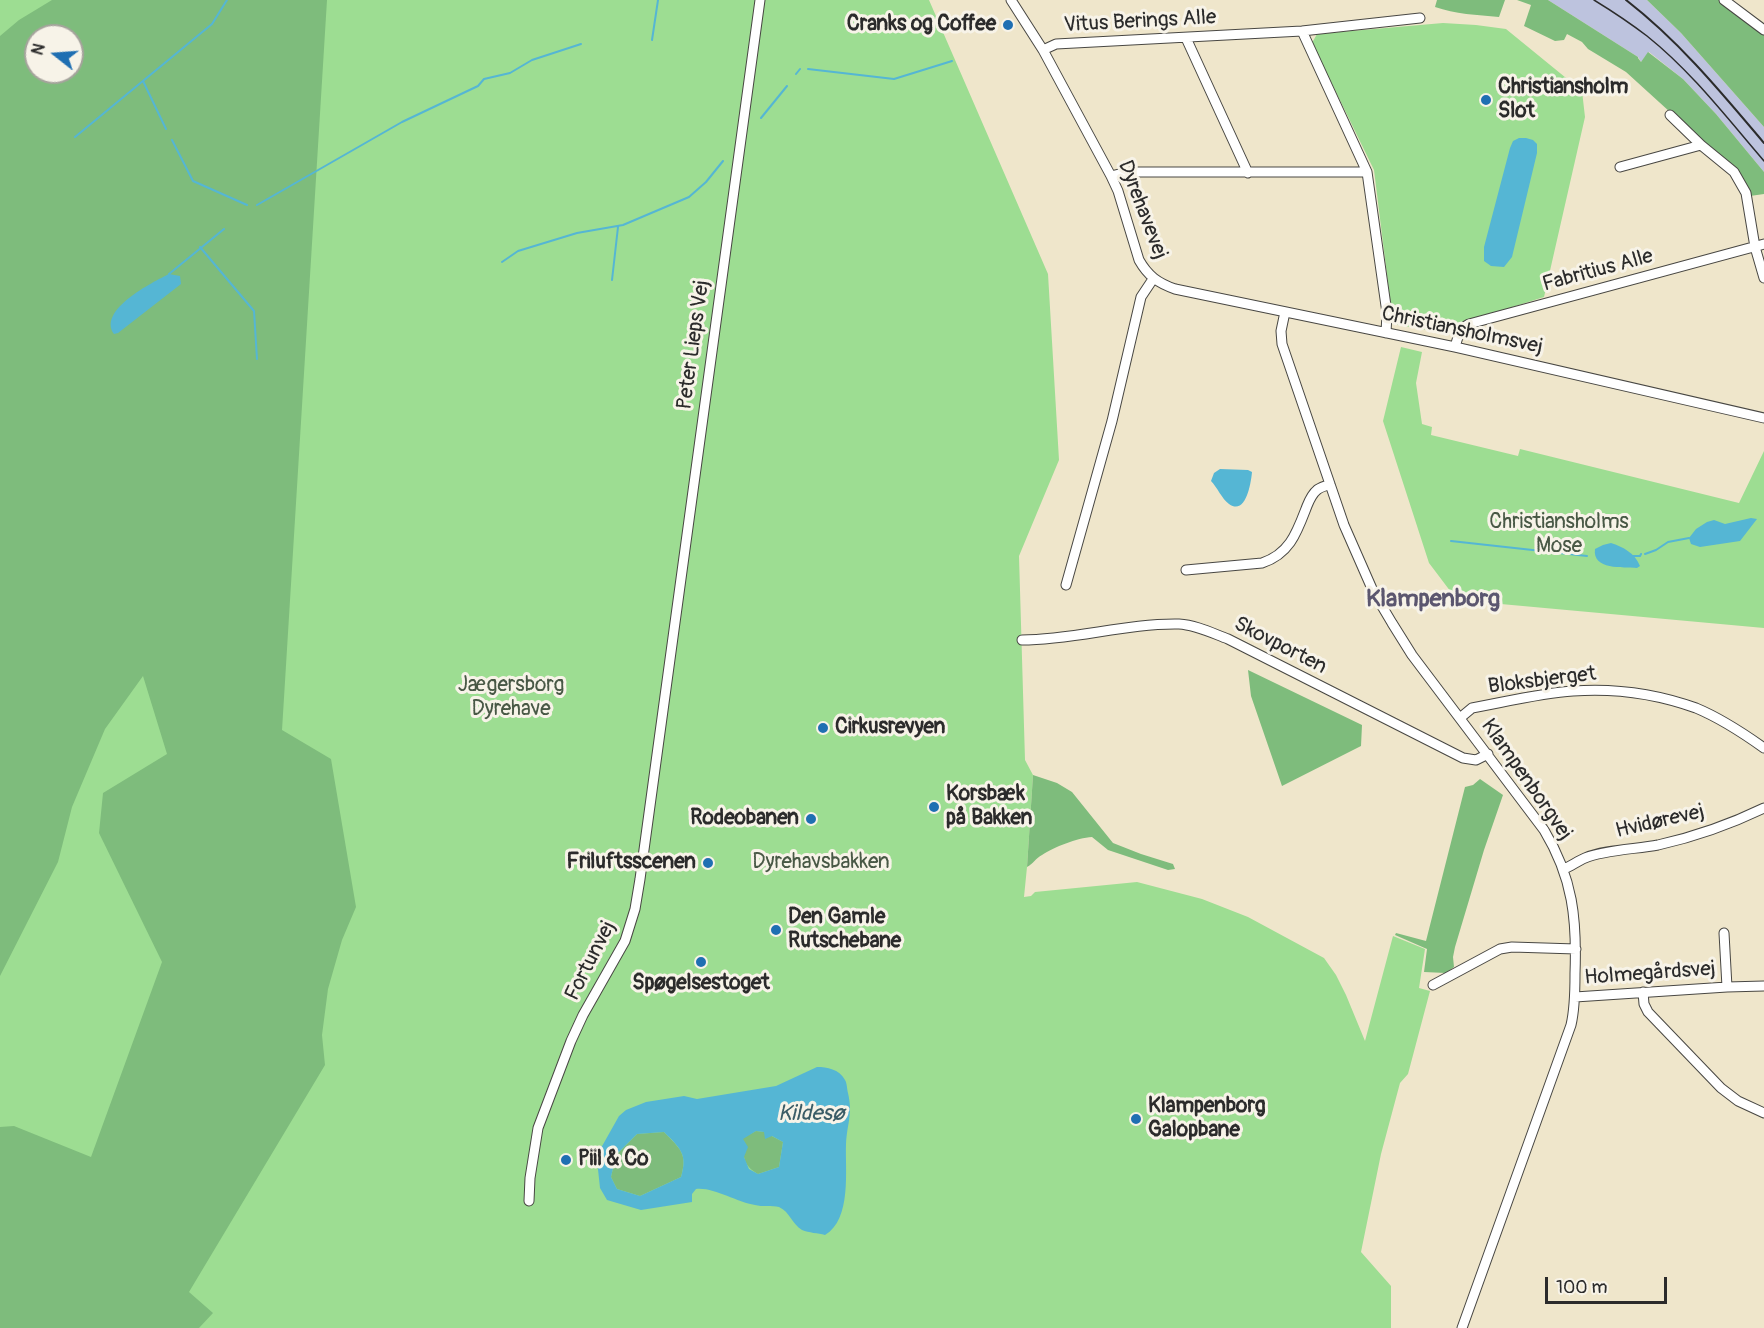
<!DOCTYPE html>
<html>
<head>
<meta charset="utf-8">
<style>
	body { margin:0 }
	#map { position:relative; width:1764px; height:1328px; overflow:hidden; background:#efe6cb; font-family:Pangolin,sans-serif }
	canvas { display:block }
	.north { position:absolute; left:24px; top:24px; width:60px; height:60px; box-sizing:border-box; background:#f7f3e8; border:2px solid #a5a39c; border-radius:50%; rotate:287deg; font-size:16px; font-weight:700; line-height:24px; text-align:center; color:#2b2b2b }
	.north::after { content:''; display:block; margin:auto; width:21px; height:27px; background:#1f6fb2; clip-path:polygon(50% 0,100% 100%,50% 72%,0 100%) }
	.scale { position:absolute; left:1545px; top:1277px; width:122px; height:27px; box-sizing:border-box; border:3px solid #2b2b2b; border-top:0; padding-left:8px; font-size:18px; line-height:21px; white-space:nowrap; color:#2b2b2b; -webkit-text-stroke:4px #f7f3e8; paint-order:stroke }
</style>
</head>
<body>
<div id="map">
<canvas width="1764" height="1328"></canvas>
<div class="north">N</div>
<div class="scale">100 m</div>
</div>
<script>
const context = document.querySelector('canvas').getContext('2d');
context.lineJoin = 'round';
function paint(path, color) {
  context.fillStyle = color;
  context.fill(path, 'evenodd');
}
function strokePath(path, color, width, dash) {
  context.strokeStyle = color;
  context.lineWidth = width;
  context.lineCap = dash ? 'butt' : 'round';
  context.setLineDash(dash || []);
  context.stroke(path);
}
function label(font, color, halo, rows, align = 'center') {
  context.font = font + ' Pangolin,sans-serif';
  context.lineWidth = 6;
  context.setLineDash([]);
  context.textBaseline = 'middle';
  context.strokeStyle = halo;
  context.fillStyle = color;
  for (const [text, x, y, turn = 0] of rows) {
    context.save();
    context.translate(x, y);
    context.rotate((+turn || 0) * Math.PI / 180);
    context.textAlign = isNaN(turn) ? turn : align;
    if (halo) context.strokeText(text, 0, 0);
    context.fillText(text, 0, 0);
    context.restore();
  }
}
paint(new Path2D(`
	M1548,0H1647L1681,33L1764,127V172L1716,114L1683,79L1649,52L1641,62L1638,57Z`), '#bdc3de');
paint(new Path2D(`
	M0,0H929L1048,274L1059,460L1019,556L1025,760L1033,775L1027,867L1024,897L1031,896L1035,892L1137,882L1202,899L1248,917L1324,958L1336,975L1346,995L1365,1041L1393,936L1425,949L1419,988L1430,991L1408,1074L1400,1083L1381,1154L1361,1252L1391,1286V1328H0ZM36,36H72V72H36Z
	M1443,23L1476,25L1506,29L1582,91L1585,117L1544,297L1462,323L1455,335L1393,324L1374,170L1312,43L1317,34Z
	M1401,347L1422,352L1416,383L1422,424L1432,427L1431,435L1518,456L1520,449L1739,503L1764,451V628L1457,600L1429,563L1383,421Z`), '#9ddd92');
paint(new Path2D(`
	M52,0H327L282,730L331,759L356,907L342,940L328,989L322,1035L325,1065L189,1292L213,1313L199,1328H0V1127L14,1126L91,1157L162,962L99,833L103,793L167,754L143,676L105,729L72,807L58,862L0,976V36L19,20ZM36,36H72V72H36Z
	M1437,0H1505L1499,17C1477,15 1455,14 1435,7Z
	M1517,0H1548L1638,57V58L1641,62L1648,52L1683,79L1716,114L1764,172V194L1750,196L1703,142L1626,72L1588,49L1582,42L1567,34L1564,40L1555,41L1524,26L1531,5Z
	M1647,0H1722L1764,34V127L1681,33Z
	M1248,670L1362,725L1361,746L1282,786L1251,696Z
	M1033,775L1057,783L1072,792L1113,843L1141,854L1173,864L1175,869L1168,870L1108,850L1092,837C1077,838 1054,847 1042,855C1036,858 1033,864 1027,867Z
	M1480,779L1503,795L1484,850L1455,947L1453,957L1454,967L1446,973L1424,972L1427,949L1395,935L1396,933L1426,941L1465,787L1473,785Z
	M756,1131L764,1132L783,1142L779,1167L758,1174C742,1165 744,1156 742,1138Z
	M664,1132C680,1149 688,1153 681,1177L640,1196L617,1189L611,1177L616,1155L637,1134Z`), '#7ebc7c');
paint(new Path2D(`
	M1519,138H1526L1533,140L1537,144V153L1512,257L1504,267L1491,266L1484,261V247L1510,148L1513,141Z
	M169,274L180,276L181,284L118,333L114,334C97,310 153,282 169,274Z
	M1220,469L1248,470L1252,472C1251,483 1246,516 1229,504C1222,499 1217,487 1211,481L1214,473Z
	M1751,518L1757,519L1740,541L1700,547L1691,544L1689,538L1696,529L1707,522L1714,520L1725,524Z
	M1611,543C1623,547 1635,553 1640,566L1637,568C1623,567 1592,570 1595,549L1603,545Z
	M817,1067C827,1067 839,1069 845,1080C847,1083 847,1089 848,1093C853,1115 847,1123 846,1144C845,1170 852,1219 825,1235C818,1233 809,1233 802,1230C792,1224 790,1212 779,1207C772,1205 762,1207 755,1205C736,1202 714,1187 696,1189L692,1194V1202L641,1210L607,1200L600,1188L597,1160L601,1148L619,1116L626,1110L646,1102L684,1096L697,1099L776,1086ZM756,1131L764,1132L765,1139L772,1136L783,1142L779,1167L758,1174L749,1169L744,1157L748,1147L743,1139ZM664,1132C680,1148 688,1154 681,1177L640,1196L617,1189L611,1177L616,1155L637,1134Z`), '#55b6d4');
strokePath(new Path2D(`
	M652,40L658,0
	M808,69L894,79L952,61
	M796,74L800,69
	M143,81L166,129
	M761,118L787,86
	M75,137L212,24L227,0
	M172,140L193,181L247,205
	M257,205L402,122L478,86L484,79L510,73L532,60L581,44
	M200,247L254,311L257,359
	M502,262L518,251L577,233L623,225L689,197L706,182L723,161
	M169,274L224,229
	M612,280L618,227
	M1451,541L1587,556
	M1645,554L1656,550L1668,542L1689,538
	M1633,556H1640L1641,554`), '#55b6d4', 2);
const minor = new Path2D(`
	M1011,0L1043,50L1111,176L1118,191L1139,260C1148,276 1158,283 1175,289L1455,347L1764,418
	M1724,0L1764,30
	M1302,31L1367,172L1387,313L1386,333
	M1186,38L1248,173
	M1043,50L1056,44L1302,31L1420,18
	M1670,115L1701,145
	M1620,167L1701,145L1734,172L1746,193L1755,247L1764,278
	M1111,176L1127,172H1367
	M1285,312L1281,331L1282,344L1344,525L1373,591L1392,623L1412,655L1544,830C1573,878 1577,919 1575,974C1575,991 1575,1008 1571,1025L1462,1328
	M1455,347C1458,337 1459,329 1469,324L1764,244
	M1186,570L1262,563C1290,554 1297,532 1307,506C1309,501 1312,494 1317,490C1320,487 1326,486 1330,484
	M1066,585L1112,421L1141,297L1153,279
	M1022,640C1074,640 1127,623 1179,624C1196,625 1212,633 1228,639L1463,758L1476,760L1488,754
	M1460,718L1472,708C1505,702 1541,693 1573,691C1614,688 1657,694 1696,708C1720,718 1743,733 1764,748
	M1564,869C1571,866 1578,861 1585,858C1603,850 1637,849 1658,845C1694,837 1731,824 1764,808
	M1724,933L1727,987
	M1433,985L1500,949L1512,947L1576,949
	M1643,992L1644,1004L1648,1012L1721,1088L1738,1101L1764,1113
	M1575,997L1727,987L1764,986
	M529,1201L530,1178L538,1128L571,1041L583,1015L625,941L635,909L640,879L760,0`);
strokePath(minor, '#484743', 11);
strokePath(minor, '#fff', 9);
strokePath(new Path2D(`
	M1594,0C1612,11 1630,23 1647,36C1692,72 1727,118 1764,161`), '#2b2b2b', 1.5);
strokePath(new Path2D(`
	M1626,0C1679,41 1721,92 1764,143`), '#2b2b2b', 2);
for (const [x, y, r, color] of [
	[1008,25,6,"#1f6fb2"],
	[1486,100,6,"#1f6fb2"],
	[823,728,6,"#1f6fb2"],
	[934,807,6,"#1f6fb2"],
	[811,819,6,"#1f6fb2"],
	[708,863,6,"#1f6fb2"],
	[776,930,6,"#1f6fb2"],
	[701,962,6,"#1f6fb2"],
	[1136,1119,6,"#1f6fb2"],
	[566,1160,6,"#1f6fb2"]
]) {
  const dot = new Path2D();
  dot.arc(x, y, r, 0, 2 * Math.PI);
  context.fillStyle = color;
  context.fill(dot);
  strokePath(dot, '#f7f3e8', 2);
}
label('21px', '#2b2b2b', '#f7f3e8', [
	["Vitus Berings Alle",1140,22,-3],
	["Dyrehavevej",1142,210,69],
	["Fabritius Alle",1598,271,-15],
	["Christiansholmsvej",1462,331,12],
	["Peter Lieps Vej",694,345,-82],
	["Skovporten",1280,646,27],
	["Bloksbjerget",1542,681,-7],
	["Klampenborgvej",1526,780,55],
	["Hvidørevej",1660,822,-13],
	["Fortunvej",591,961,-63],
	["Holmegårdsvej",1650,974,-4]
]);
label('bold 21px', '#2b2b2b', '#f7f3e8', [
	["Cranks og Coffee",996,25,"right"],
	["Christiansholm",1498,88],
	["Slot",1498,112],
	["Cirkusrevyen",835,728],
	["Korsbæk",946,795],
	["på Bakken",946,819],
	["Rodeobanen",799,819,"right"],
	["Friluftsscenen",696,863,"right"],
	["Den Gamle",788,918],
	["Rutschebane",788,942],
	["Spøgelsestoget",701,984,"center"],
	["Klampenborg",1148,1107],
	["Galopbane",1148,1131],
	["Piil & Co",578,1160]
], 'left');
label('21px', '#485845', '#f7f3e8', [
	["Christiansholms",1559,523],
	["Mose",1559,547],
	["Jægersborg",511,686],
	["Dyrehave",511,710],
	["Dyrehavsbakken",821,863]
]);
label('italic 22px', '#3a5c66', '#f7f3e8', [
	["Kildesø",811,1114]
]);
label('bold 24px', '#5b566f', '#f7f3e8', [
	["Klampenborg",1433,600]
]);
</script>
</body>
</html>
